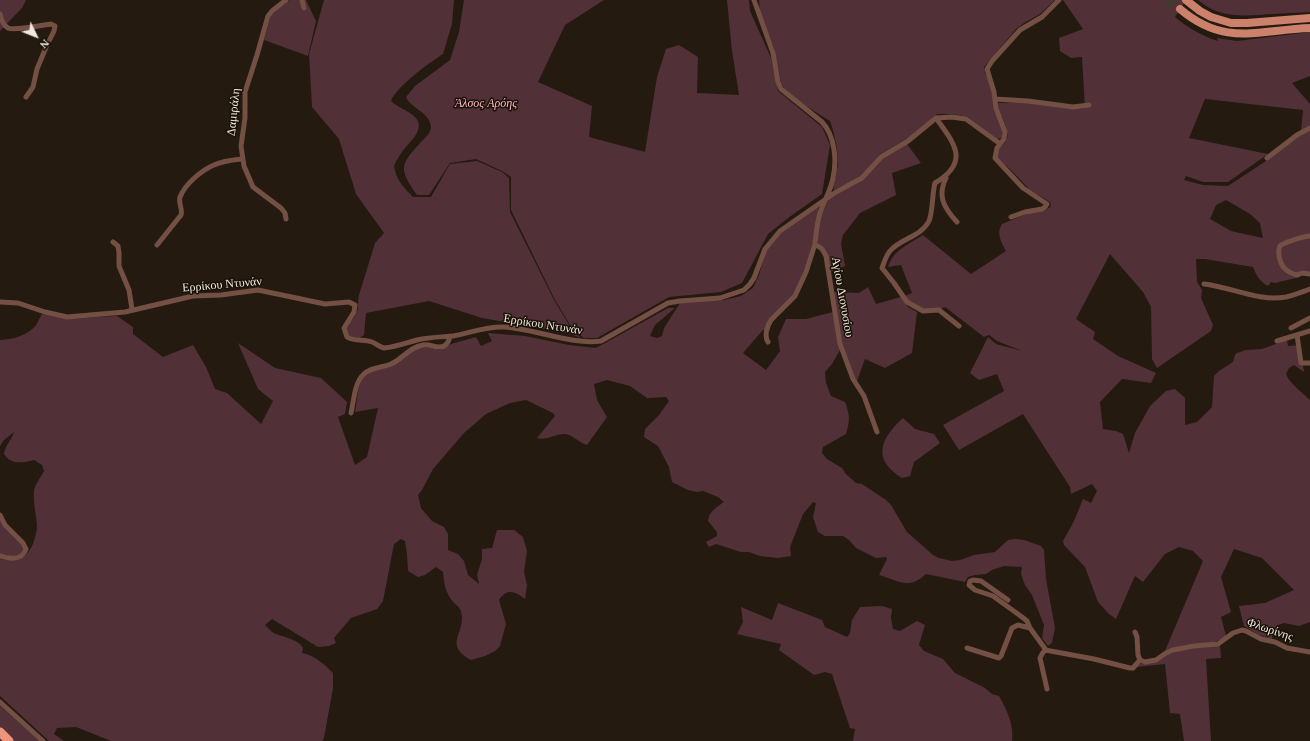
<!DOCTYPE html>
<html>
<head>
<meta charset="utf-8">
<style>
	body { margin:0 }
	#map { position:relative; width:1310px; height:741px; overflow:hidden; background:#241a10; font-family:Georgia,serif }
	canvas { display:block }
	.north { position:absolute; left:16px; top:16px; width:40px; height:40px; -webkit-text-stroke:3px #1a1107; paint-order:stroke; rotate:133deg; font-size:11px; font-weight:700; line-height:16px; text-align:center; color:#efe9e1 }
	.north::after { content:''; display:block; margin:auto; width:14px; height:18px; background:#efe9e1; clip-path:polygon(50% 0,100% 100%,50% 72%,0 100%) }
</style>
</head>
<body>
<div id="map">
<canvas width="1310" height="741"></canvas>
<div class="north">N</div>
</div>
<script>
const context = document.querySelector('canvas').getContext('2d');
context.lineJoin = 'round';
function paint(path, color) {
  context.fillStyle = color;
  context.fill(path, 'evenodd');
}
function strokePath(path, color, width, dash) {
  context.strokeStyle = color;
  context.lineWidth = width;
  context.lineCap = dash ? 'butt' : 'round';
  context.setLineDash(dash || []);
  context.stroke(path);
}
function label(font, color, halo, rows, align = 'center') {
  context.font = font + ' Georgia,serif';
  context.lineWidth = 3;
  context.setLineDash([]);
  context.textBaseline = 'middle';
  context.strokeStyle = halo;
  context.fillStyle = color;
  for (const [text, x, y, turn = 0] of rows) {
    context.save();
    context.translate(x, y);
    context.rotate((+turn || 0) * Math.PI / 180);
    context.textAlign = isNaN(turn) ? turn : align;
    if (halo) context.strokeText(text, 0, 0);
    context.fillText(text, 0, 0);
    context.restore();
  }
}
paint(new Path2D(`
	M0,0H26L22,8L0,31Z
	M290,0H306L316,21L308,56L264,40L271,15Z
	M324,0H454L452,24L443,54C429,63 397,86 391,101C398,108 408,110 415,117C427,129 408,143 402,152C399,156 396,161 394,166C396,179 403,187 413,197H431L450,164L477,161L502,172L509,178L510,212L553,298L572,330L581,338L568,333L482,318L429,301L366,313L364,335L358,339L348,336L346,327C350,322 358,314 358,307C358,303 358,300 359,295L375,243L384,233L356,194L339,139L312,107L309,54Z
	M464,0H604L565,25L538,82L592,106L589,137L645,152L657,77L666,49L679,45L698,57L697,93L739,95L732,51L727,0H749L750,11L771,58L778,91L822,127L830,145L822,194L788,218L768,234L742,283L721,292L669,297L597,338H584L573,330L554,298L511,210V177L502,171L476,159L450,163L429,195H417C397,167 401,164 423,140C427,136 431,132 431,127C430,112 410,108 406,97L415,86L450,60L459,32Z
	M759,0H1055L1040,14L1024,23L1016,29L984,67L985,73L988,79L1003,130L1002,138L997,139L968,117L953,114H937L911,136L879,155L864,173L856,180L833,190L838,165L837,148L833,130L830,121L798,101L785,90L781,83L774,48L760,13Z
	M1063,0H1186L1175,17C1188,28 1202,36 1218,41L1217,38L1237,41L1310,32V76L1292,83L1310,104V127L1301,131L1303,110L1205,99L1189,138L1268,154L1228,182H1203L1186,176L1184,180L1203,185L1228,186L1266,161L1277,150L1310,130V272L1300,271V277L1275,283L1271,282L1268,286C1260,282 1256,275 1253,267L1205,259H1196L1197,282L1202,290L1201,298L1213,325L1211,331L1157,368L1152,359L1151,307L1143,292L1110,254L1076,319L1095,332L1093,339L1118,356L1156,373L1151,383L1122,379L1100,402L1103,429L1116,431L1123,434L1129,453L1135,433L1150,406L1166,391L1175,389L1185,398V425L1197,422L1212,407L1214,376L1219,371L1233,362L1235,355L1237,353L1246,350L1262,349L1287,340L1288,346L1300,345L1304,372L1294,365L1289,368L1286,374C1290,384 1302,392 1310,400V622L1299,626L1284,623L1278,625L1273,630L1272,639L1259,635L1244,626L1239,606L1265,603L1294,590L1262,558L1234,549L1221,577L1231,612L1221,617L1226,636C1211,646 1205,642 1189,644C1181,645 1173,649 1165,651L1203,561L1193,551L1179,547L1165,554L1143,582L1135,576L1116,619L1109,614L1098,602L1085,567L1064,545L1063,541L1074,521L1083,499L1091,503L1097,491L1092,484L1071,494L1070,487L1023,414L959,450L943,425L1004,391L997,374L979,380L970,373L988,337L996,344L1022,351L997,341L989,335L984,337L945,307C932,314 912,308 905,296L912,293L901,265L888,267C892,251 909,244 923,235L971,274L1006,251C1001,242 996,233 1002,224L1031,212L1045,210L1049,208L1051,205L1050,202L1030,190L1010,169L997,158V151C1000,148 1004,144 1006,141C1012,132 999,114 998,104L999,103L1022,102L1073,109L1085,108L1082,57L1071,58L1060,51L1059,38L1083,29ZM1226,200L1250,214L1260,223L1263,238L1231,231L1210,219L1216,205Z
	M1198,0H1310V12C1297,13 1285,13 1272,14C1245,16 1220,19 1198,0Z
	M907,144L921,163L892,173L896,195L860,213L843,235L841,244L845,266L830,272L817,240L821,215L828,201L832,196L860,182L879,160Z
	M819,206L813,243L806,265L794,295L766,330H763L743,353L766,370L780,351L778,337L786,319H806L833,312L840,350L832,364L825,372L826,383L831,396L845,402C850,415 850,421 846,434L823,447L822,453L827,459L842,468L846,474L856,483L862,484L886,500L891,505L907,532L933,555L939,558L952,561L960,560L974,555L995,552L1008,540L1015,539L1024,540L1041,546L1044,550L1046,579L1055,628L1052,643L1048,646L1042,638L1044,625L1032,595L1025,585L1021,574L1022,567L1004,566L992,570L986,574L975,575L968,577L965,582L926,574C909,590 899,581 879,575L887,559L886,557L876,558L856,548L849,540L843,536H825L818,532L813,517L816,503L813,502L803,514L790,547L791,556L778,558L760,556L749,552H741L716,544L709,547L706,542L717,536V532L708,521C709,511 717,507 724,502L718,497L703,491L697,492L688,490L672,482L669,467L658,446L644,437L645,429L659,415L669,401L666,397L647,398L630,386L607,380L594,384L597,400L607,417L587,445C579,443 574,435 565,434C555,434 546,441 537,438L555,416L553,413L526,400L510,403L486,414L464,433L433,469L422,490L418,495L421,508L432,521L444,527L448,534V550L458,554L464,561L468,575L479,584L477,575L482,559V549L492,548L497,530H514L523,537L527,551L524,572L527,585L525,599C516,592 507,587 499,600L506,624L500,646L495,651L485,656L471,660C442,644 467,633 461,611C459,606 453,603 451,599C445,591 444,582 443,572L436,567L425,575L418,577L408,571L407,554L405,541L401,539L394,544L383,601L377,609L351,618L334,638L336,643L329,646L318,647L272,619L265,625C267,627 270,630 272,632C282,638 298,638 303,648L302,653C314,655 324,664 333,673V688L324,738L322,741H111L76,727L57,728L54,734L64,741H49L0,696V559C18,561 25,560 33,544C35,538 37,531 37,525C36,513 33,503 34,491C35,484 41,477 44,471L42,465L34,460C22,463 11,465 4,454C5,445 12,440 14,432L4,440L0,446V340C11,340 29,335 36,325C38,322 40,317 42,314L66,319L117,316L133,327V334L163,357L193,345L206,367L215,389L227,393L261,424L273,401L258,389L238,343L275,368L321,378L347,402L345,414L338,417L355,465L367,457L378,408L355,412C357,404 357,389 361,382C368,369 381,371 393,365C402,361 409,351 419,348C426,346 433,349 440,350L451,344L476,337L481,346L492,341L488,333L525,336L569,345L596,348L668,308H675L655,325L650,336L657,338L662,336L664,328L680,303L683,302L724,300L741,296L753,288L759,275L766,251L778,235Z
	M868,287L876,304L901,297L908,307L917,312L912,353L885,368L865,359L857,381L854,377L842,345L833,292L859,293Z
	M903,418L915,429L934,434L940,443L914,462L910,476L902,478C871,459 881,438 903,418Z
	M0,520L24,547V550C16,559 11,557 0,554Z
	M778,603L822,620L825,627L847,637L850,633L852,620L860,607L882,606L892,609L891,618L893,629L900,631L917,621L925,625L919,645L924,651L943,659L955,673L985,688L992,694L999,696C1007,710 1014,725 1012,741H853L855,729L850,728L832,674L825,672L814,675L779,650L781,644L737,634L743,622L741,607L772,620Z
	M1220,645L1221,658L1206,659L1211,741H1184L1180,714L1170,713L1165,664L1136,667L1140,664L1153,663L1167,654L1188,648Z
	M0,706L40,741H0Z`), '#513038');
strokePath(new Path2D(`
	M1167,0L1180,9`), '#42392f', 8, [8, 4]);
strokePath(new Path2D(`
	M286,0L272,11L268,16L257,55L245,92V118L241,146L244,166L253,187L281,208L285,213L286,219
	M302,0L304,8
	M754,0L773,53L778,82L781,89L822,122C835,136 837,160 833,178C831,190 824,201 820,213C817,223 816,233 815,244L822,249L826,256L840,344L853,379L864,396L877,432
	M0,14C1,19 3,25 8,28C15,31 43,25 51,24L55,26L54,31L47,45L37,69L33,87L26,97
	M995,99L1028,101L1073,107L1089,105
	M936,118C955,144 970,162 935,183C932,194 933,211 929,221C921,237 901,238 890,251C886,255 884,263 882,268L894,283L907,302L923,311L939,310L959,326
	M1267,158L1297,135L1310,128
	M946,178C937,196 944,208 957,222
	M1011,217L1025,212L1042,209L1045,207L1047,204L1023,188L995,158L997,148L1004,139L1005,132L996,108L994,92L987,69L992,61L1020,30L1042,17L1059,0
	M1310,236C1305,236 1282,243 1280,246C1278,249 1279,252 1279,256C1281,267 1286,272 1297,275L1302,273L1310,274
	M113,242L118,246L119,253V266L129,290L132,309
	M157,245L181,215C183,209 178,203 180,197C185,184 202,170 214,165C223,161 233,160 242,159
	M1204,284C1231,287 1259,302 1286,297C1294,295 1302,292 1310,289
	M0,302L18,303L45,312L67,317L125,312L193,296L221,295L258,290L325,304L349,302L355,305L354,312L344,328L347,337C355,342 364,339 372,342C377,344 379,347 384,348C395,347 406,343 417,340C429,337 441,337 453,336C470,333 487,326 504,327C536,329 571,345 601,341L668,303L680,301L720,298L744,290L750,284L754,278L765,249L780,231L836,192L862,178L881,157L908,141L936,118L952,117L966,119L999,143
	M1291,328L1310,318
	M1297,335L1301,363H1310
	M1277,341L1310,331
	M768,342C764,336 767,326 771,320L795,296L806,272L815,244
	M351,413C354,401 354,384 363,375C370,367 382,368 391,364C403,359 409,347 423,345C430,343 437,350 444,346C448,344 449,341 450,336
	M0,515L5,525L23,543L26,549C22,561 10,559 0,556
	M1008,600L981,581L973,580L970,581L969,585L975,590L993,596L1022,617L1027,621L1030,628L1046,650
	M1135,632L1137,637L1138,655L1140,660L1145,662L1156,660L1166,653L1173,650L1193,646L1218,644L1233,633L1242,630L1246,631L1261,639L1275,642L1287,648L1310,652
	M967,648L999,658L1001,656L1012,628L1018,625L1030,628
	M1047,689L1040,658L1042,654L1045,650L1094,659L1130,668H1133L1140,660
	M0,702L43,741`), '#734f44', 5);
strokePath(new Path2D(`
	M1186,0L1200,11L1211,17L1231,23H1247L1310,18
	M1180,9C1225,47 1257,30 1310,28`), '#cb816b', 8);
strokePath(new Path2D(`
	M0,732L9,741`), '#ee947a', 9);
label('italic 12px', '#fdb5c5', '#1a1107', [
	["Άλσος Αρόης",486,104]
]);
label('12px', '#efe9e1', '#1a1107', [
	["Δαμιράλη",234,112,-84],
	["Ερρίκου Ντυνάν",222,285,-5],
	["Αγίου Διονυσίου",842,297,80],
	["Ερρίκου Ντυνάν",543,325,9],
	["Φλωρίνης",1270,630,19]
]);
</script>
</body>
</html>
